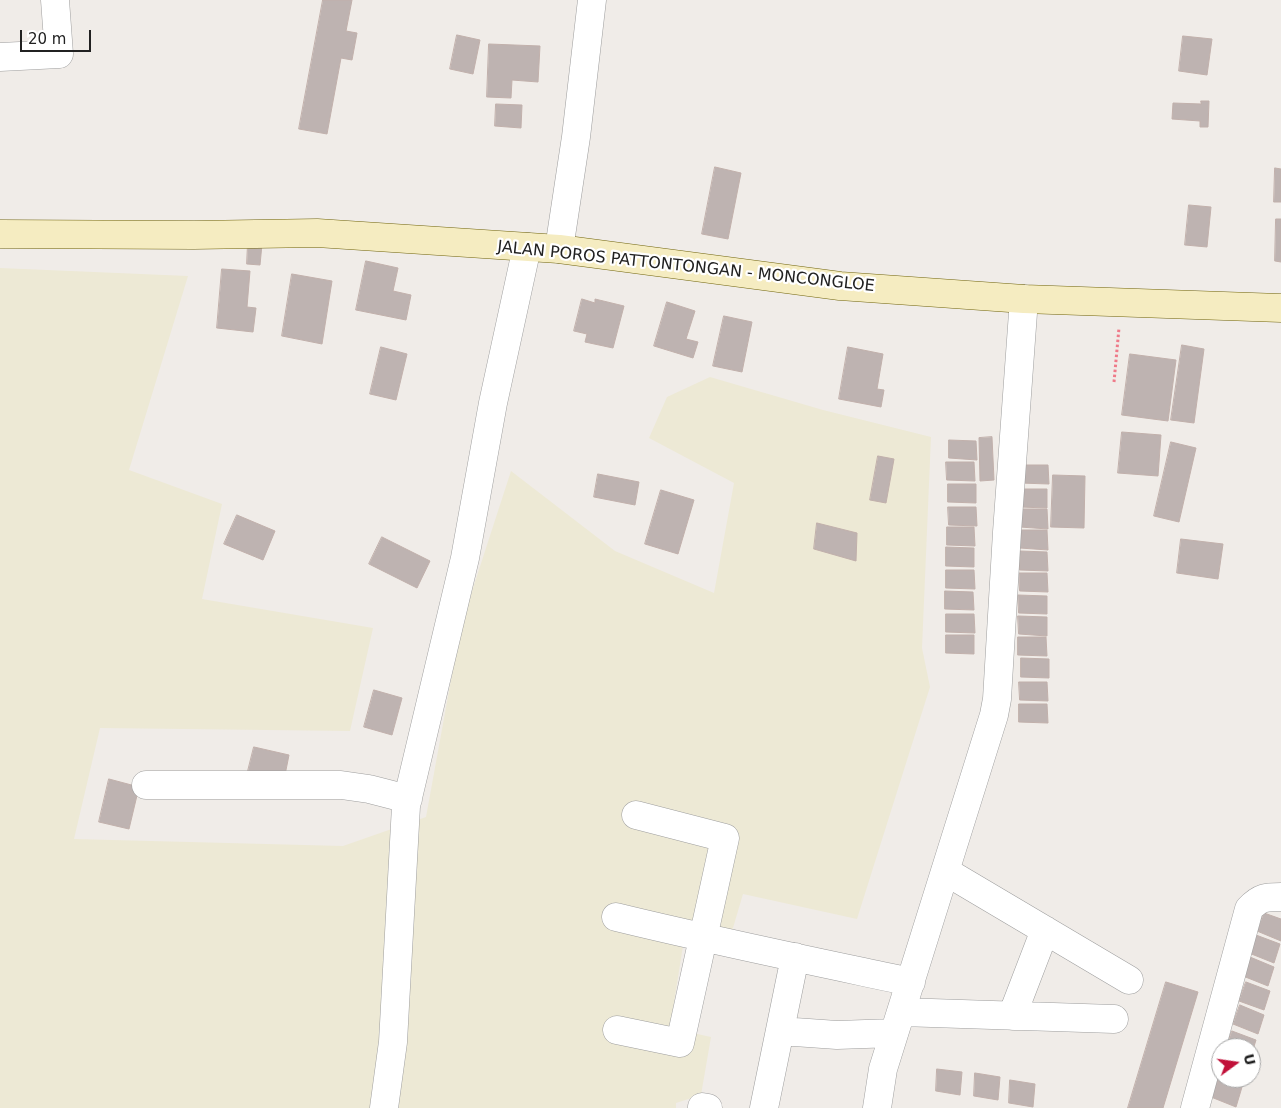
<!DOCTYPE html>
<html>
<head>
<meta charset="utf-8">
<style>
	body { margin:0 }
	#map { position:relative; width:1281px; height:1108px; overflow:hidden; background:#f0ece8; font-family:"DejaVu Sans",sans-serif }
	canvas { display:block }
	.north { position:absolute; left:1211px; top:1038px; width:50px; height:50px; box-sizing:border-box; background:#fff; border:1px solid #a6a6a6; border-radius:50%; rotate:76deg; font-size:14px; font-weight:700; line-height:20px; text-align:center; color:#212121 }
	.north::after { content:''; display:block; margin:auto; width:18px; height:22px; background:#c11039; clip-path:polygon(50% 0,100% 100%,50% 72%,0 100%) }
	.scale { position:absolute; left:20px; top:30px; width:71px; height:22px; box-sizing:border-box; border:2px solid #212121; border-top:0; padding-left:6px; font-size:15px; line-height:18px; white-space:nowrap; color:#212121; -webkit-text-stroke:4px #fff; paint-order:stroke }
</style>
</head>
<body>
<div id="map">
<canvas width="1281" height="1108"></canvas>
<div class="north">U</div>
<div class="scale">20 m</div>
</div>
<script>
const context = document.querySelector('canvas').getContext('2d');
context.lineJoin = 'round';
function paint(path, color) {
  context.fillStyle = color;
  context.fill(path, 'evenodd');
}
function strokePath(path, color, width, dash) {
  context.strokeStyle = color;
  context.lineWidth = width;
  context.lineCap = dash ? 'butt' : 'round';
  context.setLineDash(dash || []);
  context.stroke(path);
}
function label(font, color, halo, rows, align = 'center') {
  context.font = font + ' "DejaVu Sans",sans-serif';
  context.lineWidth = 4.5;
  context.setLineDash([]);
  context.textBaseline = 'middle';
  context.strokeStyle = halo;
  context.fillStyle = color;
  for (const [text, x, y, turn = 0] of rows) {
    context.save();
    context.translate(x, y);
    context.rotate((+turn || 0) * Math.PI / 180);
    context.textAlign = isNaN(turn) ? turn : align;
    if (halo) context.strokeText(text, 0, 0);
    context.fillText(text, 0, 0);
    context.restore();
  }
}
paint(new Path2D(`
	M0,268L188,276L129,470L222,504L202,599L373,628L350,731L100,728L74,839L343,846L426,817L461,625L511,471L615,551L714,593L734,483L649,438L667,397L710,377L823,410L931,437L922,648L930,687L857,919L743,894L730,938L685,933L670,1028L711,1037L701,1095L676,1103V1108H0Z`), '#ede9d5');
const building = new Path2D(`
	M323,0H352L346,31L357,33L352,60L341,58L327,134L299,129Z
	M457,35L480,40L473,74L450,69Z
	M1183,36L1212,39L1207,75L1179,71Z
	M489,44L540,46L538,82L512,80L511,98L487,97Z
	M1201,101H1209L1208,127H1200V121L1172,119L1173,103L1201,104Z
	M496,104L522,105L521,128L495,126Z
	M715,167L741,173L728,239L702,234Z
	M1275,168L1281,169V202H1274Z
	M1189,205L1211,207L1207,247L1185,245Z
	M1276,219H1281V262L1275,261Z
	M248,243L262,244L260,265L247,264Z
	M366,261L398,268L393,291L411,295L406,320L356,310Z
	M222,269L250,271L247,307L256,308L253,332L217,328Z
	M292,274L332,281L322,344L282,336Z
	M582,299L595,303V299L624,306L613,348L585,342L587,334L574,331Z
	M667,302L695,311L686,339L698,342L693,358L654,346Z
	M724,316L752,322L742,372L713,366Z
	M1182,345L1204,349L1194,423L1171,420Z
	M381,347L407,354L396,400L370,394Z
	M848,347L883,354L877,389L884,390L881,407L839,399Z
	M1130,354L1176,360L1168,421L1122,415Z
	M1122,432L1161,435L1158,476L1118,473Z
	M992,437L994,480L980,481L979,438Z
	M949,440L976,441L977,460L949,458Z
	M1171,442L1196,448L1179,522L1154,516Z
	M878,456L894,459L886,503L870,500Z
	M946,462H974L975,481L947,480Z
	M1020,465H1048L1049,484L1020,483Z
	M598,474L639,482L635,505L594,497Z
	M1053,475L1085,476L1084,528L1051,527Z
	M948,484H976V503L948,502Z
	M1019,489H1047V508L1020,507Z
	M661,490L694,500L678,554L645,544Z
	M948,507H976L977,526L949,525Z
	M1019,509H1047L1048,529L1020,527Z
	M237,515L275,531L263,560L224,544Z
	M817,523L857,533L856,561L814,549Z
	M947,527H974L975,546L947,545Z
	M1020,530H1047L1048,550L1020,548Z
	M382,537L430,561L417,588L369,564Z
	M1181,539L1223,544L1218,579L1177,573Z
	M946,547L974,548V567L946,566Z
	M1020,551L1047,552L1048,571L1020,570Z
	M946,570H974L975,589L946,588Z
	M1019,573H1047L1048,592L1020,591Z
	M945,591L973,592L974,610L945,609Z
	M1018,595L1047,596V614L1019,613Z
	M946,614H974L975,633L946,632Z
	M1018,616L1047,617V636L1019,634Z
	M946,635H974V654L946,653Z
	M1018,637H1046L1047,656L1018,655Z
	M1021,658L1049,659V678L1021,677Z
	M1019,682H1047L1048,701L1020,700Z
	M374,690L402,698L392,735L364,727Z
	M1019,704H1047L1048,723L1019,722Z
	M254,747L289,755L284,780L248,771Z
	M109,779L139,787L129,829L99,822Z
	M1264,913L1281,919V941L1257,931Z
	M1256,935L1280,944L1274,963L1249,953Z
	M1250,957L1274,967L1268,986L1243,976Z
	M1166,982L1198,992L1163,1108H1128Z
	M1246,982L1270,991L1264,1010L1239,1001Z
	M1240,1005L1264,1015L1258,1034L1233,1024Z
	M1232,1031L1256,1040L1251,1056V1048H1226Z
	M937,1069L962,1072L960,1095L936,1091Z
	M975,1073L1000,1077L998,1100L974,1096Z
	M1218,1078L1242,1087L1236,1107L1211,1097Z
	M1010,1080L1035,1084L1033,1107L1009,1103Z`);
paint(building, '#beb3b1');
strokePath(building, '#c1b0ab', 1);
const street = new Path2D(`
	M0,57L59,54L55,0
	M559,249L576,137L592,0
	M146,785H341L369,789L408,799
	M945,871L1129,980
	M616,917C714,941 812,961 911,982
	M901,1012L1114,1019
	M1012,1016L1045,930
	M617,1030L680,1043L725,838L636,815
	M780,1031L837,1035L894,1033
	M702,1107L708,1108
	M384,1108L393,1042L406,806L465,558L493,403L527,247
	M764,1108L795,957
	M877,1108L883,1069L994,715L997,699L1007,532L1024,299
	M1195,1108L1249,909C1260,897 1266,897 1281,897`);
const secondary = new Path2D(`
	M0,234L194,235L317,233L559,249L840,286L1024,299L1281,308`);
strokePath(street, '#9e9e9e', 29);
strokePath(secondary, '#71650e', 29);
strokePath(new Path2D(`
	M1114,382L1119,328`), '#ef7a89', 3, [2.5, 2.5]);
strokePath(street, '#fff', 28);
strokePath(secondary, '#f5ecc1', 28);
label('16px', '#212121', '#fff', [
	["JALAN POROS PATTONTONGAN - MONCONGLOE",686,267,6]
]);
</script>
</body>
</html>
